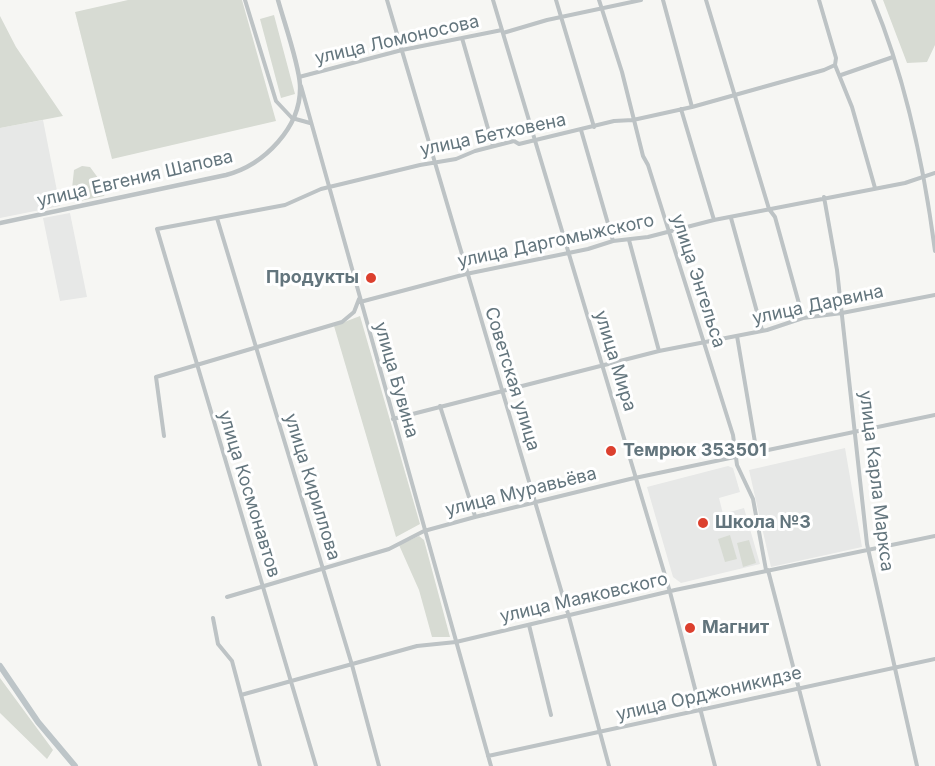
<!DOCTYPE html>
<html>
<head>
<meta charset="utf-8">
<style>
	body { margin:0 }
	canvas { display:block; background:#f6f6f3 }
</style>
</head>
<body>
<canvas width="935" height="766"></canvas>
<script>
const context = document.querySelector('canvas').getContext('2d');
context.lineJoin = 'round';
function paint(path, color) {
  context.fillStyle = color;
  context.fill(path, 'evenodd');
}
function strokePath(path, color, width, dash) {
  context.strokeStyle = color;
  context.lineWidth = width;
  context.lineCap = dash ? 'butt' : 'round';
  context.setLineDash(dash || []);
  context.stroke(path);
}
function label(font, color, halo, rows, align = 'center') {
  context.font = font + ' Inter,sans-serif';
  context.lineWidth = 6;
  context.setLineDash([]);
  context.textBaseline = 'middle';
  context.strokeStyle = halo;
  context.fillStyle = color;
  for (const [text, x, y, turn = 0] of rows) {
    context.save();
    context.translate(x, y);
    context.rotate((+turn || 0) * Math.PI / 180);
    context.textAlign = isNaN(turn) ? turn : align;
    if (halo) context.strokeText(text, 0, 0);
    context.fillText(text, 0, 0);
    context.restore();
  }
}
paint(new Path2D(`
	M43,120L60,206L0,218V128Z
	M70,213L87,297L60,301L43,218Z
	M845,448L862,547L771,567L749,470Z
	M728,466L733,468L740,492L719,498L723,514L744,508L760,564L681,583L673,577L647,487Z`), '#e7e8e7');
paint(new Path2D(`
	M128,0H242L276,121L112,159L75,12Z
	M883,0H935V45L927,62L907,63Z
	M274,15L295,94L281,98L260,19Z
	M0,16L16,47L63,116L0,128Z
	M82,166L90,167L107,190L104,196L75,202L71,198L74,170Z
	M360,316L420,524L396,537L334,326Z
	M730,535L737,559L725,562L718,539Z
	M419,536L424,540L450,637H432L419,590L399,545Z
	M749,540L756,563L743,567L737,543Z
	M0,678L53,750L47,759L0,713Z`), '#d7dbd3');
strokePath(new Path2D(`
	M245,0L276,101L292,118L310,123
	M387,0L569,617L609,766
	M493,0L670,592L715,766
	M556,0L594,127
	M599,0L622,72L643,156L648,165L733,435L737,465L753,499L766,570
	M663,0L692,107
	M706,0L769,209L775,217L803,318
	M819,0L836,58L835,65L852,107L875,188
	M873,0C906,80 924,166 935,251
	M503,33L547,20L641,0
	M462,38L493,146
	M841,75L893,57
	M299,77L402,50L502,30
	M301,86L491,766
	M681,109L714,220
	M581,130L613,241
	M824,197L837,270L867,544L917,766
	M217,218L352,665L379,766
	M731,218L762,330
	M629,240L659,351
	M360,302L466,274L588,249L613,241L648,237L714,220L905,183L935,173
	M737,336L757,454
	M440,406L475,516
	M393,419L659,351L767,330L803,318L842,313L935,295
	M164,436L156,377L342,322L354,312L359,299
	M768,570L819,766
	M227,597L389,549L424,531L475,517L630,479L935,415
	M213,618L218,644L232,661L260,766
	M529,625L551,715
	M241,695L417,646L456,642L675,590L935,536
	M488,756L935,659
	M316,766L157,229L285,205L321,189L420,165L456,159L475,151L514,141L519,144L614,121L633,120L692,107L824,70L835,65`), '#bdc3c5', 4);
strokePath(new Path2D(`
	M0,223L226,175C264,165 302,127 300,85C299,64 284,22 278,0`), '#bdc3c5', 4.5);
strokePath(new Path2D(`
	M0,666L38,722L75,766`), '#bdc5c8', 6);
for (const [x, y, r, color] of [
	[371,278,6,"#dc402e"],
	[611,451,6,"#dc402e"],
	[703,523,6,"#dc402e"],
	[690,628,6,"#dc402e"]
]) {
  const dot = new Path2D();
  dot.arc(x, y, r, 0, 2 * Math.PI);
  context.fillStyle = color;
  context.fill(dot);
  strokePath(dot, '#fff', 2);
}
label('18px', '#63757d', '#fff', [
	["улица Ломоносова",397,40,-13],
	["улица Бетховена",493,135,-12],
	["улица Евгения Шапова",135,179,-13],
	["улица Даргомыжского",556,241,-12],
	["улица Энгельса",698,281,72],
	["улица Дарвина",818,305,-12],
	["улица Мира",615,361,73],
	["Советская улица",512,379,73],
	["улица Бувина",396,380,74],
	["улица Карла Маркса",876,481,83],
	["улица Кириллова",312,487,73],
	["улица Муравьёва",521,492,-14],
	["улица Космонавтов",249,494,73],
	["улица Маяковского",584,598,-13],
	["улица Орджоникидзе",709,694,-13]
]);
label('bold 18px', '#63757d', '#fff', [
	["Продукты",359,278,"right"],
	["Темрюк 353501",623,451],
	["Школа №3",715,523],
	["Магнит",702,628]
], 'left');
</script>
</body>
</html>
